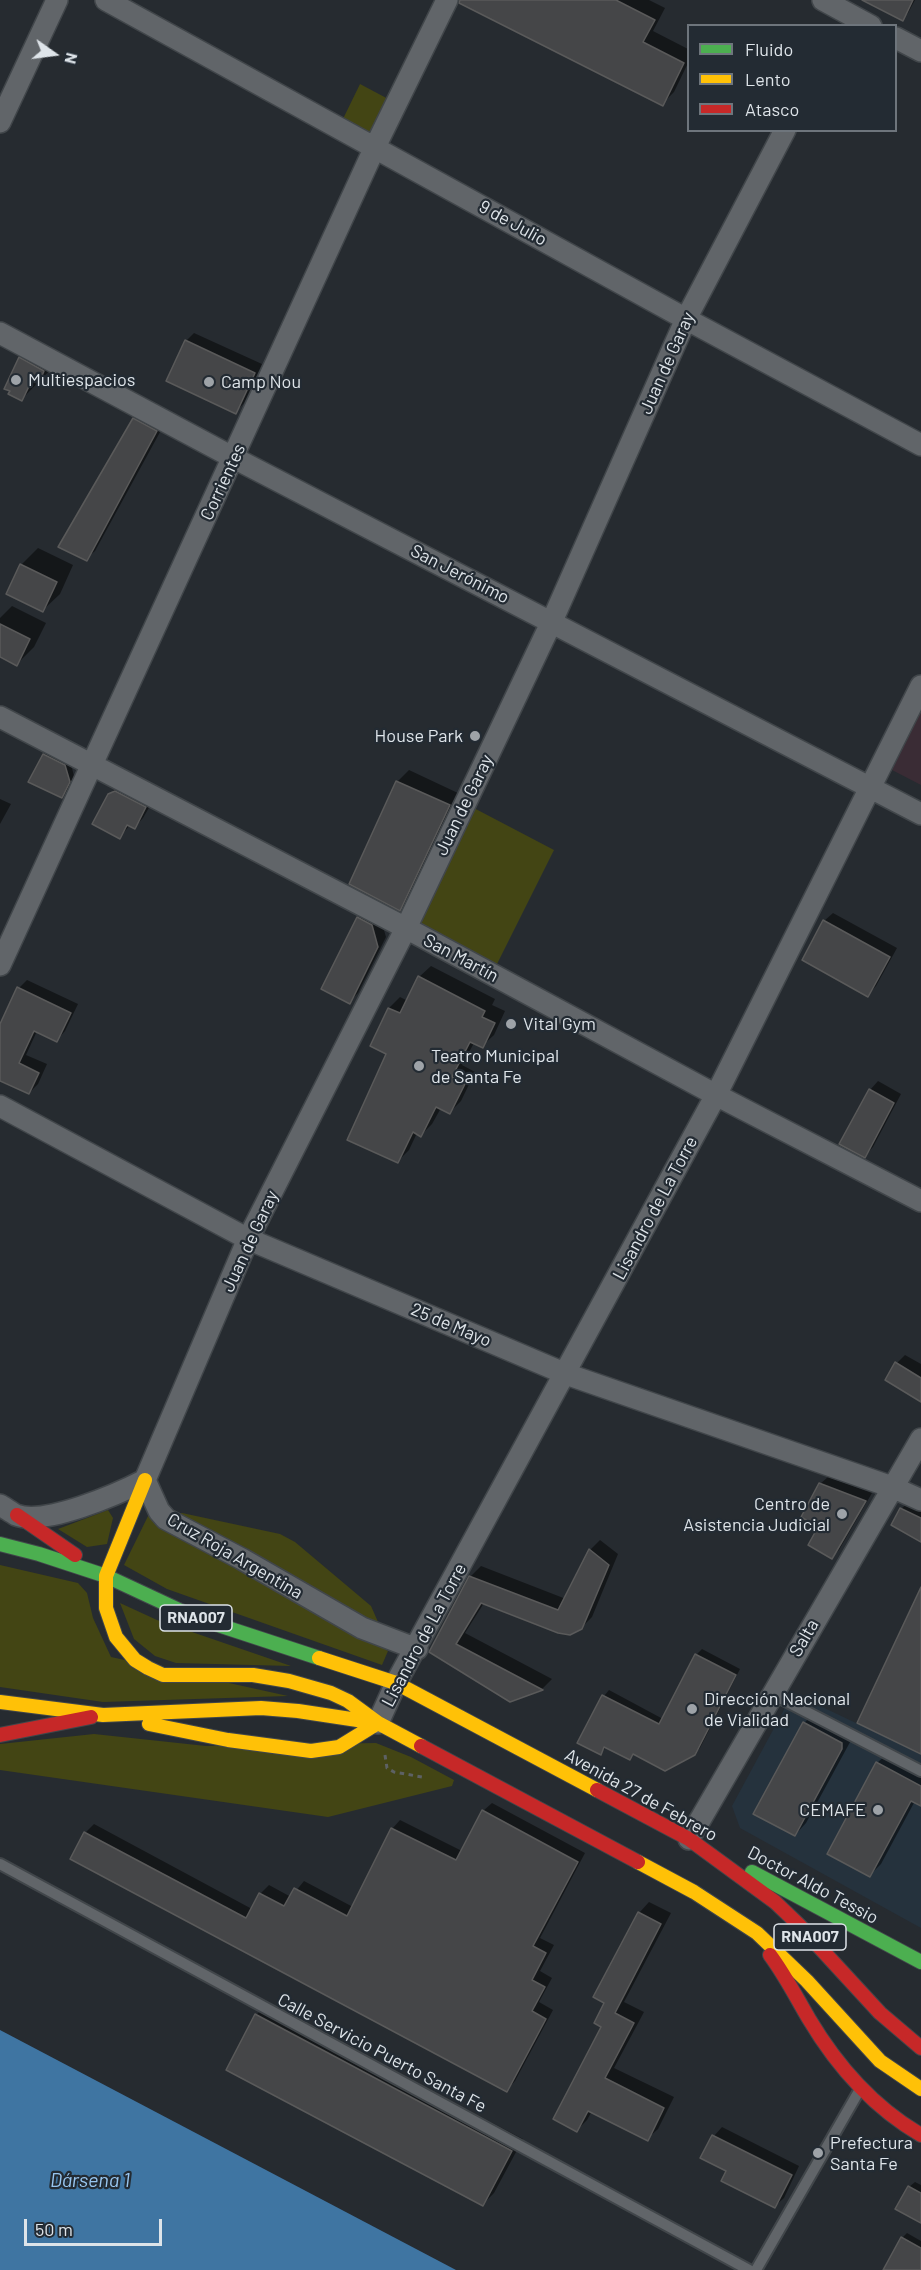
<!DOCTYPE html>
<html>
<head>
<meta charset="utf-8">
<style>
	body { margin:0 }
	#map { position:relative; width:921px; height:2270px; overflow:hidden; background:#262b30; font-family:Barlow,sans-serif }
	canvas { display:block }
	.legend { position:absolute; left:687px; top:24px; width:210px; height:108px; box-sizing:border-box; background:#232b33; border:2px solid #6e757c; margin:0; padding:8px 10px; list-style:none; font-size:18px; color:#dee4e9 }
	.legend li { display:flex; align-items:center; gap:12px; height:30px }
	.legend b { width:30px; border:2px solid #6e757c }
	.north { position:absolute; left:24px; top:24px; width:60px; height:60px; -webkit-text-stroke:4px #232b33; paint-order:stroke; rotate:104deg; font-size:16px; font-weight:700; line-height:24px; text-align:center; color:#dee4e9 }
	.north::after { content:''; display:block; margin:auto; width:21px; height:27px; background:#dee4e9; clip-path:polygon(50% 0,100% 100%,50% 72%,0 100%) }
	.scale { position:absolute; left:24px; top:2219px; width:138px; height:27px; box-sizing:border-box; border:3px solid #dee4e9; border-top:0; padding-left:8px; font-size:18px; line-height:21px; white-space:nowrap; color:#dee4e9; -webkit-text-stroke:4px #232b33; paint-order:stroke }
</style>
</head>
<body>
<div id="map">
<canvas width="921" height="2270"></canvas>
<ul class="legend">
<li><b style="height:8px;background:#4caf50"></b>Fluido</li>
<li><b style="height:8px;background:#ffc107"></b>Lento</li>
<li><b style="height:8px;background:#c62828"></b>Atasco</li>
</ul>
<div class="north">N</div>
<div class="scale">50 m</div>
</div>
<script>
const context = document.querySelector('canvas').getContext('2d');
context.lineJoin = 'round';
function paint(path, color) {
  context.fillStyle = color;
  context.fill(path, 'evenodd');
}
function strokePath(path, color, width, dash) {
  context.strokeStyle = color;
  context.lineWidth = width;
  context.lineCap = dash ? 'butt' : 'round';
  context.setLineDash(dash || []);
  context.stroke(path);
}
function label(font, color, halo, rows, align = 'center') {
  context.font = font + ' Barlow,sans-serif';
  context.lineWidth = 4.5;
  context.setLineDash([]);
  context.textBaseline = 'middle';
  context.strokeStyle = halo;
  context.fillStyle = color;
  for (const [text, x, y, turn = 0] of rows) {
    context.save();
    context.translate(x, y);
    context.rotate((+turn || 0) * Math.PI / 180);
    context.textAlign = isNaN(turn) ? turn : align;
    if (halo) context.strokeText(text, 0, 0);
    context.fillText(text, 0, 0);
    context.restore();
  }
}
paint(new Path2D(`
	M793,1693L921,1754V1928L740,1828L732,1806Z`), '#25323d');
paint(new Path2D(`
	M921,711V785L892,770Z`), '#3a2c35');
paint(new Path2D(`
	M360,84L392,101L374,141L341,123Z
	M470,806L554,850L494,970L411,926Z
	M108,1510L113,1518L107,1544L87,1547L58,1529Z
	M150,1512L388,1651L382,1665L167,1589L124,1565Z
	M182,1513L280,1534L295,1542L371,1606L382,1631L168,1517Z
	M0,1565L78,1583L87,1593L93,1618L111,1657L288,1696L103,1702L0,1687Z
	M120,1603L157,1620L291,1666L176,1663L155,1656L134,1639Z
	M94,1734L206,1746L376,1743L411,1757L454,1780L452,1786L328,1817L0,1770V1744Z`), '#434514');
paint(new Path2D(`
	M0,2030L456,2270H0Z`), '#3f75a2');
paint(new Path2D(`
	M464,0H649L665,8L653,31L688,49V63L674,92L662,104Z
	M882,0H915L908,13L903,19Z
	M194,333L262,364L244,403L236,412L186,341Z
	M36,342L55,365L22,399L20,358Z
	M142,411L165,423L95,551L86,559L134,419Z
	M38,548L73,565L60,594L43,610L21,565Z
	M12,606L46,623L34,647L17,664L0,656V618Z
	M50,749L70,760L74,776L67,791L62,796L44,755Z
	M409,770L460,794L411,897L400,909L351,883L397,782Z
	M118,786L154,799L143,818L135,827L130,825L120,837L109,795Z
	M0,799L11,804L0,824Z
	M367,910L380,916L386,937L358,993L349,1002L359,918Z
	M833,913L897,948L876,986L868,995L824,921Z
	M431,966L495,999L492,1005L505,1011L494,1035L482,1046L474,1043L462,1065L475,1072L461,1101L450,1112L441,1108L432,1124L421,1135L417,1133L409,1150L397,1162L388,1053L389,1008L400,997L408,1001L419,977Z
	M27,980L78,1004L65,1031L57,1040L37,1031L26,1055L47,1064L38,1084L29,1093L0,1079V1028L19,988Z
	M878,1081L901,1094L873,1147L865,1156L870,1090Z
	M905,1355L921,1364V1400L897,1363Z
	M828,1477L872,1493L839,1550L832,1557L820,1484Z
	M913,1498L921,1502V1540L901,1509Z
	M600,1540L618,1554L592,1617L581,1628L484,1603L465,1633L552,1679L542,1689L510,1700L431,1652L470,1577L481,1566L566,1599L590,1550Z
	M702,1649L740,1669L700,1748L694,1754L634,1753L629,1758L607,1747L600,1753L579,1742L604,1696L609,1690L663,1719L697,1654Z
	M815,1712L855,1733L806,1823L795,1835L804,1723Z
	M889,1752L921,1769V1804L915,1801L881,1864L870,1875L877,1763Z
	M492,1803L585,1853L540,1938L554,1945L540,1971L552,1978L539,2002L553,2010L515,2081L507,2090L85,1833L94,1824L252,1909L260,1894L269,1885L291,1897L304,1881L353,1907L392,1829L400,1820L462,1851L483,1811Z
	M649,1902L671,1913L624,2002L644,2012L614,2068L674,2097L658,2129L647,2139L592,2111L587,2120L577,2130L603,2026L606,2003L639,1913Z
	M268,2004L523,2139L494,2193L483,2204L256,2015Z
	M722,2127L799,2166L784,2198L775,2206L728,2171L714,2136Z
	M915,2182L921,2185V2215L909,2187Z
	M907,2233L921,2241V2270H895L902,2238Z`), '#0007');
const building = new Path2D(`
	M460,0H616L655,20L643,42L684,63L663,106L459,3Z
	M862,0H913L903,21Z
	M185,340L255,373L236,414L166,381Z
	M19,357L44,371L39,383L32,380L22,401L8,394L10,391L4,389Z
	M133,418L157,431L87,561L58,547Z
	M20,564L57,582L43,612L6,594Z
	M0,624L30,639L17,666L0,657Z
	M43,754L65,765L70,782L62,798L28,782Z
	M396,781L450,805L400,911L349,884Z
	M115,791L146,807L135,829L127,825L120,839L92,824L108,794Z
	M357,917L372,925L378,947L350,1004L321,989Z
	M823,920L890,957L868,997L802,960Z
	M418,976L485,1011L482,1017L495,1023L483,1048L470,1042L452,1077L465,1084L450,1114L436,1107L421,1137L413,1132L398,1163L347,1140L386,1054L370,1046L388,1008L400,1013Z
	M17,987L71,1013L57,1042L34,1031L19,1063L39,1073L29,1094L0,1081V1024Z
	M869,1089L894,1103L865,1158L839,1144Z
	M895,1362L921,1378V1402L885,1380Z
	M819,1483L866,1501L832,1559L808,1545L818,1527L801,1517Z
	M900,1508L921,1518V1542L891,1525Z
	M589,1549L609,1565L582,1629L570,1635L558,1633L481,1603L456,1644L543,1690L510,1702L429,1652L469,1576L558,1610Z
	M921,1587V1754L857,1723Z
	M695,1654L736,1675L695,1755L665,1771L633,1754L630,1760L604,1747L601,1755L577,1743L602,1695L659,1724Z
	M803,1722L842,1743V1749L795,1836L753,1814Z
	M876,1762L921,1786V1806L911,1801L870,1877L827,1854Z
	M482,1810L578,1862L533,1946L546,1953L532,1980L545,1987L532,2011L546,2019L507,2092L70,1859L84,1832L246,1918L259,1893L284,1906L294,1888L347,1916L391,1828L456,1860Z
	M638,1912L661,1924L615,2013L634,2023L605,2078L664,2108L648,2141L588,2111L577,2132L553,2119L601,2027L594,2023L604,2003L593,1997Z
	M255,2014L512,2151L483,2206L226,2070Z
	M712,2135L792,2175L775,2208L721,2181L726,2171L700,2158Z
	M908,2186L921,2193V2223L895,2209Z
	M901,2237L921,2248V2270H883Z`);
paint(building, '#454648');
strokePath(building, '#5a5a5a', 1.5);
const lane = new Path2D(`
	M772,1694L921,1771
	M0,1864L749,2270
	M756,2270L859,2091`);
const street = new Path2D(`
	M106,0L686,319L921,445
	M823,0L871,26
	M896,38L921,51
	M0,122L57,0
	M0,333L234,458L921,814
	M0,717L406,928L716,1095L921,1201
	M0,965L375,147L447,0
	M0,1106L248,1239L566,1374L892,1487L921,1500
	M145,1480L248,1239L406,928L552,621L686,319L785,130
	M145,1480L159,1511L166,1519L242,1559L362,1628L417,1649
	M0,1505C5,1508 11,1512 16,1515C45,1526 118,1494 145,1480
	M378,1723L396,1683L716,1095L921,686
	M689,1839L921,1439`);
const fast = new Path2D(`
	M0,1544L39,1554L106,1576L194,1617L319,1658
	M752,1872L921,1962`);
const slow = new Path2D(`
	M145,1480L106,1576V1608L116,1637L135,1660L148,1668L163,1675H253L289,1681L331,1693L348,1701L378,1723L421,1746
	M319,1658L396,1683L597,1790
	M0,1702L103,1715L261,1708L298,1711L364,1721
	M149,1724L228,1740L311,1751L339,1747L378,1723
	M638,1862L694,1892L757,1933L807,1981L880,2061L921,2089`);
const jam = new Path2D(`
	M17,1515L75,1555
	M0,1735L91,1717
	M421,1746L638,1862
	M597,1790L689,1839L775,1902L799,1925L880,2013L921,2048
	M770,1955C785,1975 796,1997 809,2019C837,2066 873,2107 921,2135`);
strokePath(lane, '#41464a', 14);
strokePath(street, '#41464a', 24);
strokePath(fast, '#41464a', 16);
strokePath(slow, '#41464a', 16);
strokePath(jam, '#41464a', 16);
strokePath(new Path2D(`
	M385,1755L387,1768L394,1772L422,1777`), '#5d6164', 3, [4.5, 4.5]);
strokePath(lane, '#616569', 10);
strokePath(street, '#616569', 21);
strokePath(fast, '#4caf50', 14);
strokePath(slow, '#ffc107', 14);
strokePath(jam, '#c62828', 14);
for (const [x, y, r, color] of [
	[16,380,6,"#9ea3a8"],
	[209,382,6,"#9ea3a8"],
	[475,736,6,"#9ea3a8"],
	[511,1024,6,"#9ea3a8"],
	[419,1066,6,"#9ea3a8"],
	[842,1514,6,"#9ea3a8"],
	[692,1709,6,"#9ea3a8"],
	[878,1810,6,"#9ea3a8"],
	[818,2153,6,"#9ea3a8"]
]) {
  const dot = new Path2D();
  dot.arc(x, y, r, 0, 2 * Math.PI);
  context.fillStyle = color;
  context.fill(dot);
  strokePath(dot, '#232b33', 2);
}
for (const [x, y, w] of [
	[196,1618,72],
	[810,1937,72]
]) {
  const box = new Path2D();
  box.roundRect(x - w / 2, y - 13, w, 26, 4.5);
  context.fillStyle = '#232b33';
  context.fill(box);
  strokePath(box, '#dee4e9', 1.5);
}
label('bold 16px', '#dee4e9', null, [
	["RNA007",196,1618],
	["RNA007",810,1937]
]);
label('18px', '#dee4e9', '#232b33', [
	["9 de Julio",513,223,29],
	["Juan de Garay",667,363,-66],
	["Corrientes",223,482,-65],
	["San Jerónimo",460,574,27],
	["Juan de Garay",464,805,-64],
	["San Martín",461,958,28],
	["Lisandro de La Torre",655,1208,-62],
	["Juan de Garay",250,1241,-65],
	["25 de Mayo",451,1325,23],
	["Cruz Roja Argentina",235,1556,30],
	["Lisandro de La Torre",424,1635,-62],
	["Salta",804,1638,-60],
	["Avenida 27 de Febrero",641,1795,29],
	["Doctor Aldo Tessio",813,1885,28],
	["Calle Servicio Puerto Santa Fe",382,2053,28]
]);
label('18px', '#dee4e9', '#232b33', [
	["Multiespacios",28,380],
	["Camp Nou",221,382],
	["House Park",463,736,"right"],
	["Vital Gym",523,1024],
	["Teatro Municipal",431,1056],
	["de Santa Fe",431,1077],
	["Centro de",830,1504,"right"],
	["Asistencia Judicial",830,1525,"right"],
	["Dirección Nacional",704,1699],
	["de Vialidad",704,1720],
	["CEMAFE",866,1810,"right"],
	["Prefectura",830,2143],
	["Santa Fe",830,2164]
], 'left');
label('italic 20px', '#98c6f0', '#232b33', [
	["Dársena 1",90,2180]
]);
</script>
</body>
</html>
